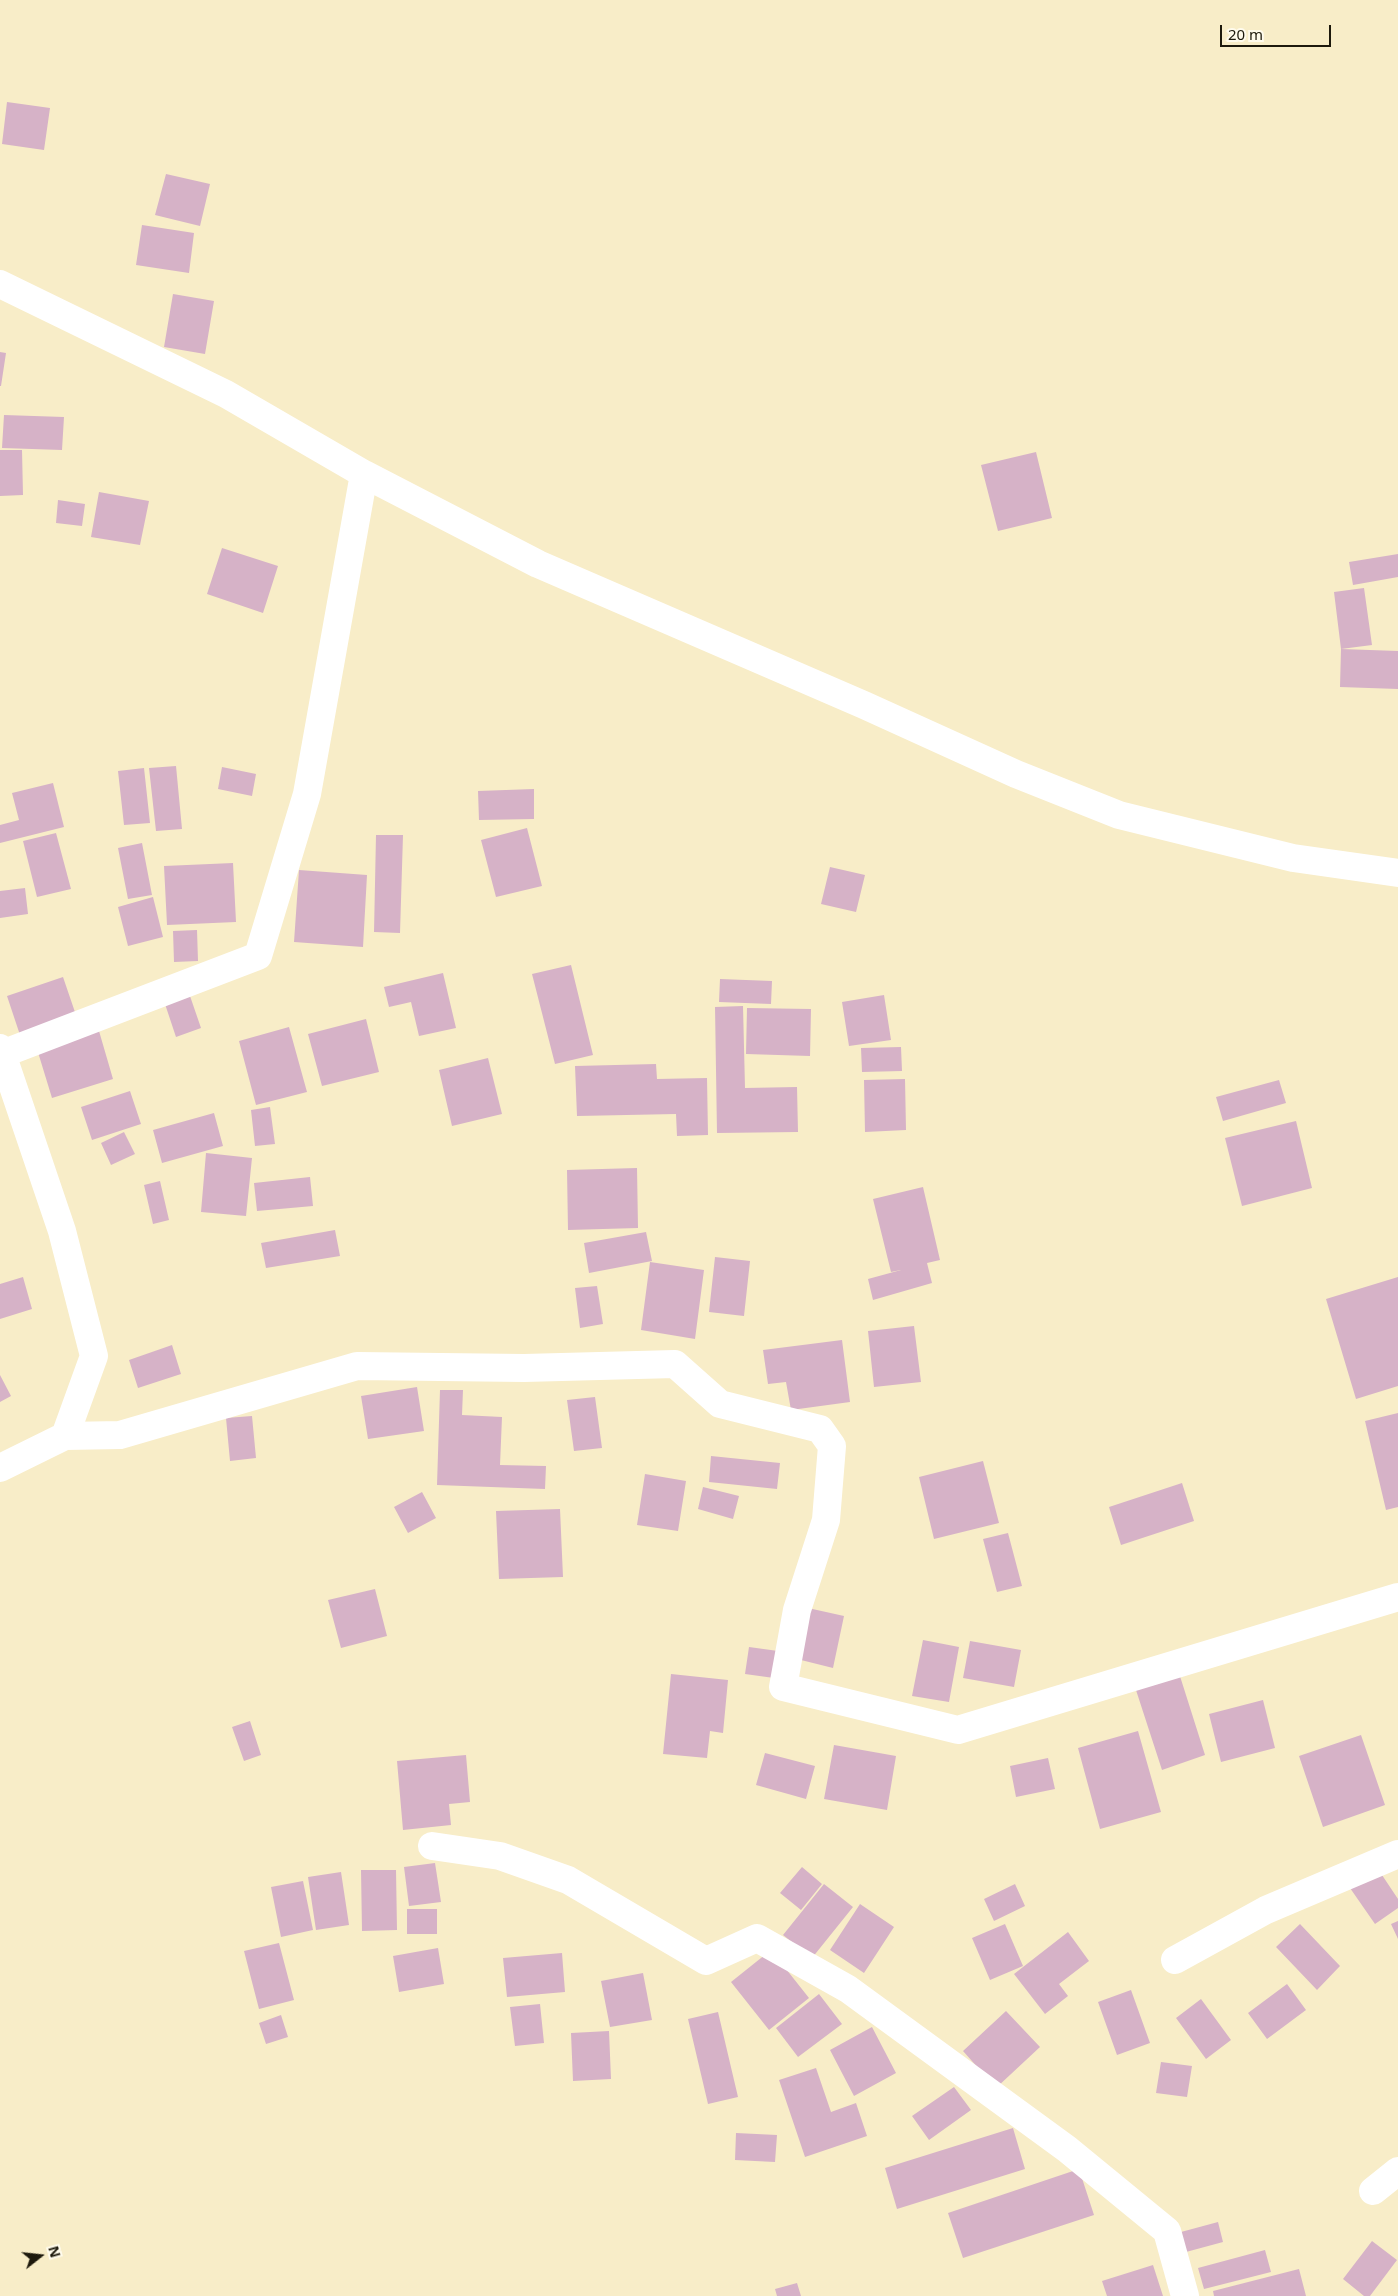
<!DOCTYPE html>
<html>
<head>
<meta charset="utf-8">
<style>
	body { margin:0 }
	#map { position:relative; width:1398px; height:2296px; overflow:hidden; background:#f8edc8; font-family:"Noto Sans",sans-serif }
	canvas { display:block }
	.north { position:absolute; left:15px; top:2231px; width:50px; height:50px; -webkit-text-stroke:4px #fffbec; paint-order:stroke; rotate:74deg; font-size:14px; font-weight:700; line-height:20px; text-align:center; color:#1d190c }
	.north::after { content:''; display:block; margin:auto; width:18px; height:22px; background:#1d190c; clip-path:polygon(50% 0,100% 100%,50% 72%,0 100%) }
	.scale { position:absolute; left:1220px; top:25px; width:111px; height:22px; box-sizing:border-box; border:2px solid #1d190c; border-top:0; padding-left:6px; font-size:15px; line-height:18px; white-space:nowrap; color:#1d190c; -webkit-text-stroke:4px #fffbec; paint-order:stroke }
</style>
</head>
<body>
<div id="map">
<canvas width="1398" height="2296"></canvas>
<div class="north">N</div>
<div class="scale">20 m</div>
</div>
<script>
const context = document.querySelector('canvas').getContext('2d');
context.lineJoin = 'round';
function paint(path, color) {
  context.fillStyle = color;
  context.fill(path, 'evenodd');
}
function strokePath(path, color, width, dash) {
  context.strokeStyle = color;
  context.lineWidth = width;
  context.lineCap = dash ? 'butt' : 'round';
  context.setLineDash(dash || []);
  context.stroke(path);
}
paint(new Path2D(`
	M7,102L50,108L44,150L2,144Z
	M166,174L210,184L200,226L155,215Z
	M142,225L194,233L189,273L136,265Z
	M173,294L214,301L205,354L164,347Z
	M0,352L6,353L1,386H0Z
	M4,415L64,417L62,450L2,448Z
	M0,450H22L23,495L0,496Z
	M1036,452L1052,518L998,531L981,465Z
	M99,492L149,501L140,545L91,537Z
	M58,500L85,504L82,526L56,523Z
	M222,548L278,566L263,613L207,594Z
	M1398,554V577L1353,585L1349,562Z
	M1364,588L1372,645L1341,649L1334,592Z
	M1341,649L1398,651V689L1340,687Z
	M176,766L182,829L156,831L149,768Z
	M222,767L256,774L252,796L218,789Z
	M144,768L150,823L124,825L118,771Z
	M53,783L64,827L0,843V825L19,820L12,793Z
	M534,789V819L479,820L478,791Z
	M527,828L542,886L496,897L481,840Z
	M56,833L71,889L37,897L23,841Z
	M376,835H403L400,933L374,932Z
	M142,843L152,895L128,899L118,848Z
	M233,863L236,922L167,925L164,866Z
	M830,867L865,875L856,912L821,904Z
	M299,870L367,875L363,947L294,942Z
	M25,888L28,914L0,918V891Z
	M153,897L163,937L128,946L118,907Z
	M197,930L198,961L174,962L173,931Z
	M571,965L593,1055L555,1064L532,974Z
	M443,973L456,1028L419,1036L411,1002L389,1007L384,987Z
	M63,977L77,1018L21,1038L7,996Z
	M720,979L772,981L771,1004L719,1002Z
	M884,995L891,1040L849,1046L842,1002Z
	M190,996L201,1028L176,1037L165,1004Z
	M743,1006L745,1088L797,1087L798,1132L717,1133L715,1007Z
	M747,1008L811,1009L810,1056L746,1054Z
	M366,1019L379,1072L322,1086L308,1034Z
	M289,1027L307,1092L256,1105L239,1041Z
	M99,1031L113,1079L52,1098L37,1049Z
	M901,1047L902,1071L862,1072L861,1048Z
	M488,1058L502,1114L452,1126L439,1070Z
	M656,1064L657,1079L707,1078L708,1135L677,1136L676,1114L577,1116L575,1066Z
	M905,1079L906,1130L865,1132L864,1080Z
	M1279,1080L1286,1103L1223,1121L1216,1097Z
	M130,1091L141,1124L92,1140L81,1107Z
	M270,1107L275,1144L255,1146L251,1110Z
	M214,1113L223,1146L162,1163L153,1130Z
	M1296,1121L1312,1188L1242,1206L1225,1138Z
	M124,1132L135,1154L111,1165L101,1143Z
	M206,1153L252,1158L246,1216L201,1212Z
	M637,1168L638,1228L568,1230L567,1170Z
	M310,1177L313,1206L257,1211L254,1183Z
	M160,1181L169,1220L153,1224L144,1185Z
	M923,1187L940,1260L927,1263L932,1283L873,1300L868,1279L901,1270L891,1272L873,1199Z
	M335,1230L340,1256L266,1268L261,1243Z
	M646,1232L652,1261L589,1273L584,1243Z
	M715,1257L750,1261L744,1316L709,1312Z
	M650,1262L704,1270L695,1339L641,1330Z
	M23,1277L32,1309L0,1319V1284Z
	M1398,1277V1386L1356,1399L1326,1299Z
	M597,1286L603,1324L580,1328L575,1288Z
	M914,1326L921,1382L874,1387L868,1331Z
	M842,1340L850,1402L791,1410L786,1382L768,1384L763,1350Z
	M172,1345L181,1374L138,1388L129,1360Z
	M0,1375L11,1396L0,1402Z
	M417,1387L424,1431L368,1439L361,1396Z
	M440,1390H463L462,1415L502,1417L500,1465L546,1466L545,1489L437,1485Z
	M595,1397L602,1448L574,1451L567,1400Z
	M1398,1413V1507L1386,1510L1365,1421Z
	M252,1416L256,1458L230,1461L226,1418Z
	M711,1456L780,1463L777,1489L709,1482Z
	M983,1461L999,1523L934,1539L919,1477Z
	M645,1474L686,1481L678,1531L637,1525Z
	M1182,1483L1194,1521L1121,1545L1109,1507Z
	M703,1487L739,1496L733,1519L698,1509Z
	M422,1492L436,1518L408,1533L394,1507Z
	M560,1509L563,1577L499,1579L496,1511Z
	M1008,1533L1022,1586L997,1592L983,1539Z
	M375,1589L387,1636L341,1648L328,1600Z
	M808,1608L844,1616L833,1668L797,1659Z
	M923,1640L959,1647L949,1702L912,1696Z
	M970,1641L1021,1650L1014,1687L963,1678Z
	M749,1647L778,1651L774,1678L745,1674Z
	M1179,1673L1205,1755L1162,1770L1135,1687Z
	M671,1674L728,1680L723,1733L710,1731L707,1758L663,1754Z
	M1263,1700L1275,1748L1221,1762L1209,1714Z
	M250,1721L261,1755L244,1761L232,1727Z
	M1138,1731L1161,1812L1100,1829L1078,1748Z
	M1361,1735L1385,1805L1323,1827L1299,1756Z
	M834,1745L896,1756L887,1810L824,1799Z
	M765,1753L815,1766L806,1799L756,1785Z
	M466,1755L470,1802L449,1804L451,1825L403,1830L397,1761Z
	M1048,1758L1055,1789L1016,1797L1010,1766Z
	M435,1863L441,1902L409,1906L404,1867Z
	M802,1867L822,1884L801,1910L780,1893Z
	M1378,1869L1398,1899V1908L1375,1924L1350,1888Z
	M361,1870H396L397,1930L362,1931Z
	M341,1872L349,1925L316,1930L308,1877Z
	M303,1881L313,1930L281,1937L271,1887Z
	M824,1884L853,1907L812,1958L783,1935Z
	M1015,1884L1025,1906L994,1921L984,1899Z
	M860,1904L894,1927L864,1973L830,1950Z
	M407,1909H437V1934H407Z
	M1398,1921V1939L1391,1924Z
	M1005,1924L1023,1966L990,1980L972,1938Z
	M1300,1924L1340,1966L1317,1990L1276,1947Z
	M1068,1932L1089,1961L1059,1984L1068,1996L1045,2014L1014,1974Z
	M279,1943L294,2000L259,2009L244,1951Z
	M438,1948L444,1984L399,1992L393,1956Z
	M771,1950L809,1998L769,2030L731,1982Z
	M562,1953L565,1992L507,1997L503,1958Z
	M643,1973L652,2020L610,2027L601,1981Z
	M1287,1984L1306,2010L1267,2039L1248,2013Z
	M1131,1990L1150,2043L1117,2055L1098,2002Z
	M819,1994L842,2024L798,2057L776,2028Z
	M1201,1999L1231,2040L1206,2059L1176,2018Z
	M540,2004L544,2043L515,2046L510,2007Z
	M1006,2011L1040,2047L996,2088L963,2051Z
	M718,2012L738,2097L708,2104L688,2019Z
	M281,2015L288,2037L266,2044L259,2023Z
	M872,2027L896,2073L854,2096L830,2050Z
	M609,2031L611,2079L573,2081L571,2033Z
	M1161,2062L1192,2066L1187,2097L1156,2093Z
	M816,2068L831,2112L856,2103L867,2136L805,2157L779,2080Z
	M954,2087L971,2110L929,2140L912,2116Z
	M1013,2128L1025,2169L897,2209L885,2168Z
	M736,2133L777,2135L775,2162L735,2160Z
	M1079,2169L1094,2215L963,2258L948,2213Z
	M1218,2222L1223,2242L1186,2252L1181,2232Z
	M1372,2241L1397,2260L1370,2296H1364L1343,2279Z
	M1265,2250L1271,2272L1204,2289L1198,2268Z
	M1153,2265L1163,2296H1107L1102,2281Z
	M1299,2269L1306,2296H1214L1213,2291Z
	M797,2283L801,2296H777L775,2289Z`), '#d6b2c7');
strokePath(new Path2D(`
	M0,284L226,394L364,474L538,564L864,705L1016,774L1119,815L1293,858L1398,873
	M0,1048L62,1231L94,1356L65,1436L0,1468
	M2,1054L258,956L307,794L364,474
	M65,1436L120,1435L357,1366L524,1368L675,1364L720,1404L820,1429L832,1446L826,1520L797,1610L783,1687L958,1730L1398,1597
	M432,1846L500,1856L568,1880L706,1961L757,1938L848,1989L1067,2149L1167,2231L1185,2296
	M1175,1960L1266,1910L1398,1854
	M1373,2191L1398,2171`), '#fff', 28);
</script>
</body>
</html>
